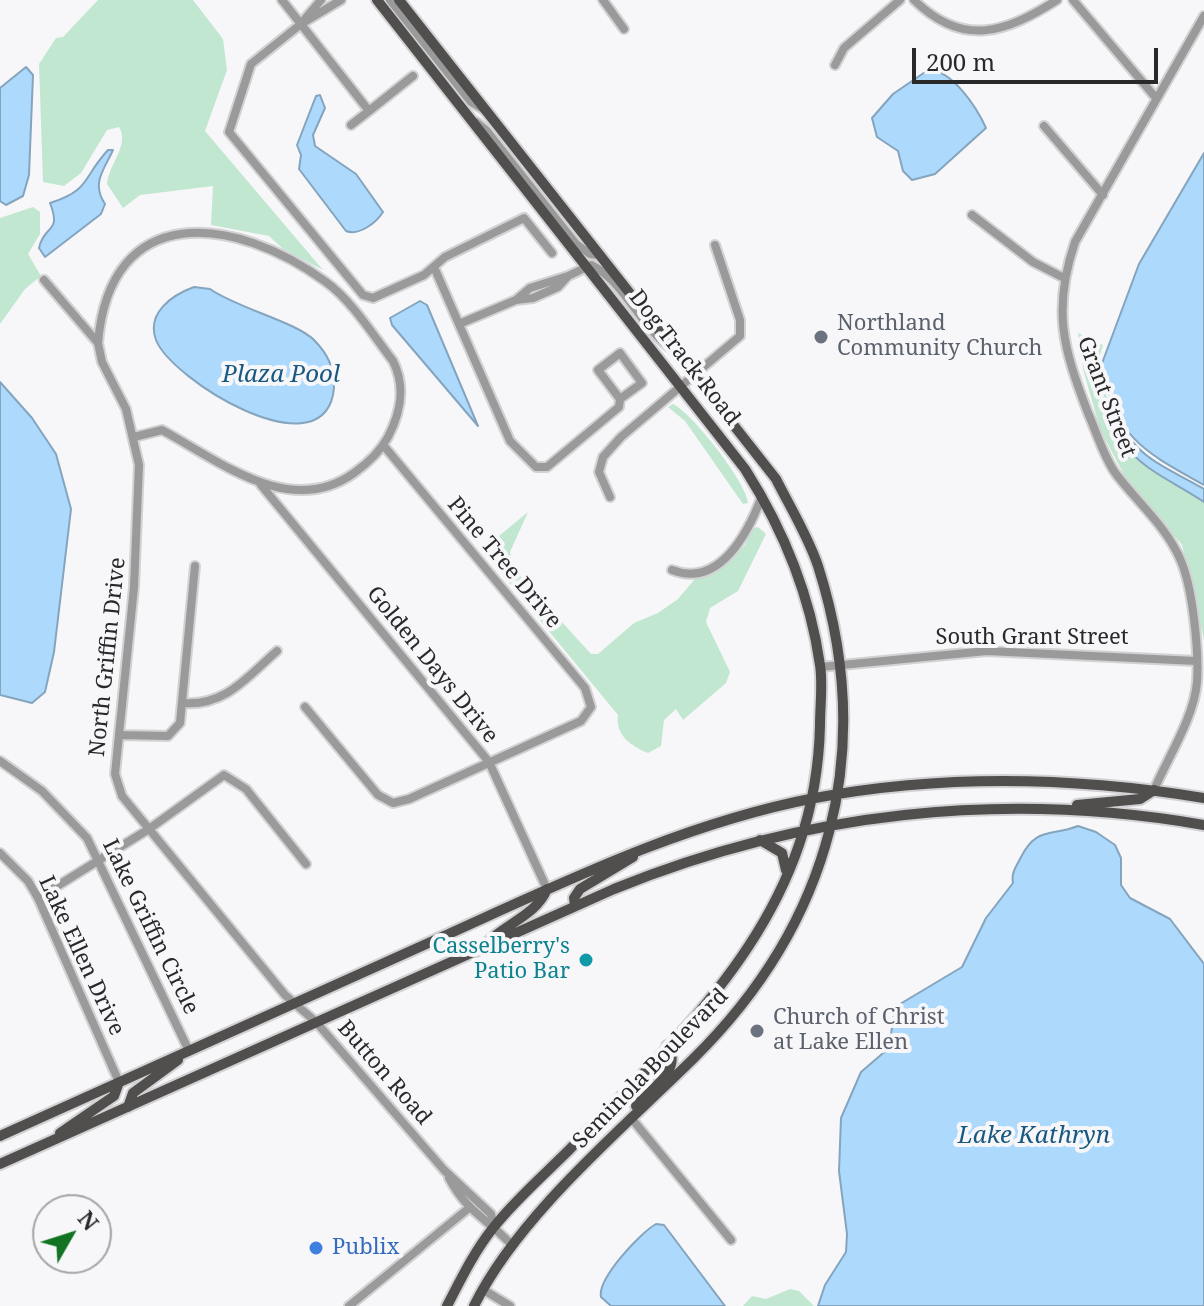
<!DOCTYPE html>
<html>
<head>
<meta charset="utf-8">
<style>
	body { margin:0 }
	#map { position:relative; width:1204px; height:1306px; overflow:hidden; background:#f7f7f9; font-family:"Noto Serif",serif }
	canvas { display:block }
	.north { position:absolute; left:32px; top:1194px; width:80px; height:80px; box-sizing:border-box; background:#f7f7f9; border:2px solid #a5a5a6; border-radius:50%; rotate:51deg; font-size:22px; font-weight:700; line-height:32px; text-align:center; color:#29292a }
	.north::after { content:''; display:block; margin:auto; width:28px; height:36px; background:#127323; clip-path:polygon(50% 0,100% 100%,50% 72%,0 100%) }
	.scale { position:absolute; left:912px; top:48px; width:246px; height:36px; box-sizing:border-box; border:4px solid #29292a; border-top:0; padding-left:10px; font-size:24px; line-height:28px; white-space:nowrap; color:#29292a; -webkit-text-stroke:6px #f7f7f9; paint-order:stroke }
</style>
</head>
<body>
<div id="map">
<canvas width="1204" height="1306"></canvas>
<div class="north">N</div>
<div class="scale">200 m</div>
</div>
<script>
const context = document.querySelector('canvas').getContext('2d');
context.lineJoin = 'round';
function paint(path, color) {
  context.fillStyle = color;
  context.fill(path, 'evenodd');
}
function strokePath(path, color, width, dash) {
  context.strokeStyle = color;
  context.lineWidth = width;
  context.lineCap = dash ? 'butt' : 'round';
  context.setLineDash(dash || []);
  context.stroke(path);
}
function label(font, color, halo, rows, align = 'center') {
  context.font = font + ' "Noto Serif",serif';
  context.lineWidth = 8;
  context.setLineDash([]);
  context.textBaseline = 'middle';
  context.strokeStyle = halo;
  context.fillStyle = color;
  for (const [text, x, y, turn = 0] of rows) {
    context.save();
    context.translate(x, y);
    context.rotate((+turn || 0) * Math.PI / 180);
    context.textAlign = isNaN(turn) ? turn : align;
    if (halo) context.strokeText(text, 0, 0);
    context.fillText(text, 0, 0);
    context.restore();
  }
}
paint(new Path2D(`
	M98,0H193L223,39L227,70L205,131L323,270L283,249L269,236L211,225L213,186L140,195L123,208L107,184C109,164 130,144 119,127L107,130L81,173L64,186L43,182L39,64L56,38L63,37Z
	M33,207L40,212V234L28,254L41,276L25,289L0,324V218Z
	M1078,333L1103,345C1095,367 1102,377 1107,398C1124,466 1152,467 1204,502V640L1182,545L1125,477L1100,429L1083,369Z
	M673,404C692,413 747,483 748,503L743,504L685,421L668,407Z
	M528,512L510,552L512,567L591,654H598L634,623L658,613L678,599L694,580L735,555L745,545L753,528L758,527L766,534L738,591L710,608L706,622L730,672L726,683L683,720L676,709L664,720L661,746L648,753C631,746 615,735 618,715L482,550Z
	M790,1289L799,1291L814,1306H743L752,1296L766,1299Z`), '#c1e7d0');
const water = new Path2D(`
	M26,67L33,75L29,175L23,196L6,205L0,201V88Z
	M928,70C952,69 977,108 986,128L935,174L912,180L903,171L898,151L877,137L872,118L893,94Z
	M320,95L325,108L313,135L315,146L356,174L383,212C376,223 359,236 346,231L299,169L301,155L297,145L316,96Z
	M108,150H113C104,170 91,183 105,204L101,214L45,257L39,248C44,224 62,234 50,203C91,190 82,178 108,150Z
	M1204,153V485C1145,452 1116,439 1101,366L1139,264Z
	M194,287L210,289C237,308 296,322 314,340C329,355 337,374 333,395C317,469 172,380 156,340C146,313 172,295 194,287Z
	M420,301L427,305L478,426L392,325L390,318Z
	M0,382L32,418L56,454L71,509L54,652L45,692L32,703L0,695Z
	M1107,398C1132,456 1152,460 1204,489V502C1159,472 1115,461 1107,398Z
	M1078,826L1096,832L1115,845L1121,858V885L1130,898L1170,919L1204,964V1306H818L825,1285L846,1252L847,1234L839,1171L841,1118L861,1072L889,1048L895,1007L962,967L986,918L1013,883C1011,873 1016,867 1020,859C1036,826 1050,837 1078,826Z
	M656,1224L664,1225L725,1306H611L601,1297C597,1279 640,1233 656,1224Z`);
paint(water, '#acd9fc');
strokePath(water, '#85a4bd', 2);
const minor = new Path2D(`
	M282,0L369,111L413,76
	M341,0L301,24L251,64L229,132L363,295L373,298L424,275L445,257L524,218L552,253
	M390,0L471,102L485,110
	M603,0L624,29
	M914,0C963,48 1005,33 1057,0
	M1073,0L1156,98
	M304,20L321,0
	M835,65L844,48L900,0
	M476,122L486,130L576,244L590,254L598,255
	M351,125L369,111
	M1044,126L1103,195
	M972,215L1033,262L1064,278
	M434,267L510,441L536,467H547L619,407L620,399L642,383L620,353L598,370L620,399
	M44,280L98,343L102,362L126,409L139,465L134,587L115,774L122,796L285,995L316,1022L444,1170L491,1214L494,1227
	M517,299L530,288L568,276
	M459,324L516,300L533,298L558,287L568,276L591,265C621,278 641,326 669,347
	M98,343C110,200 235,215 326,282C352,301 373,335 393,361C406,387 401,412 388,437C380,452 368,463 354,473C290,519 219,461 162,430L134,437
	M261,485L489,762L547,889
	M610,497L599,472L603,457L621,437L740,336V320L715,245
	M672,570C720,589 749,531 762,496
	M821,667L987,651L1196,661
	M182,703C225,707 247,677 277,651
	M305,707L378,795L393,803L409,799L581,721L591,707L585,688L384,446
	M120,735L168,736L180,723L195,566
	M0,761L42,791L87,838L189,1051
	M1154,790C1168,757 1194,718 1197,682C1199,652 1193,589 1181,561C1167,527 1138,503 1116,474C1103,456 1097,433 1088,413C1063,348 1052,310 1075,242L1204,16
	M0,853L28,881L38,898L119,1082
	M38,898L149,829L224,775L246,789L306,864
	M632,1119L731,1240
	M449,1178C466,1211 487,1219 511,1244
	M482,1289L510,1306
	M349,1306L469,1208`);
const major = new Path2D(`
	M377,0L745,469C783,529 810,594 820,665C823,684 820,706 820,725C816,912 691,1025 569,1150C544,1175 515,1200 493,1228C474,1252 461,1279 447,1306
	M399,0L776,479C790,507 808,536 818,566C877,751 831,923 693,1059C621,1130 518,1216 474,1306
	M1077,805L1140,799L1154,790
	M760,840L782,853L786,870
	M575,906L574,898L580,889L633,857
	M489,941C508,923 537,914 547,889
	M636,1106C650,1090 684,1069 667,1046
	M128,1107L133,1093L178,1060
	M60,1133L114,1096L119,1082
	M0,1136C148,1069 296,1002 444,936C564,882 684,823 815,798C943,774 1076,777 1204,798
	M0,1164L614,889C803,812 1003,790 1204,825`);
strokePath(minor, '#d2d2d4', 12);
strokePath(major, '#d2d2d4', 14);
strokePath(minor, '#9b9a9a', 8);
strokePath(major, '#514f4e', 10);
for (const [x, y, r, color] of [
	[821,337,8,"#6b7280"],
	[586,960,8,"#0f9aa8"],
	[757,1031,8,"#6b7280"],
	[316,1248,8,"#3f7fe0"]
]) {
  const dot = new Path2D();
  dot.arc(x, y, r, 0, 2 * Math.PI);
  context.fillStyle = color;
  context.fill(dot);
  strokePath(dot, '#f7f7f9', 3);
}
label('22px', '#5b616d', '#f7f7f9', [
	["Northland",837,324],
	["Community Church",837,349],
	["Church of Christ",773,1018],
	["at Lake Ellen",773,1043]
], 'left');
label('22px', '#29292a', '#f7f7f9', [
	["Dog Track Road",684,358,52],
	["Grant Street",1106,397,69],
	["Pine Tree Drive",504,563,50],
	["South Grant Street",1032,638],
	["North Griffin Drive",108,657,-84],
	["Golden Days Drive",432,665,51],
	["Lake Griffin Circle",150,927,64],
	["Lake Ellen Drive",81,956,65],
	["Seminola Boulevard",651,1069,-46],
	["Button Road",384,1073,49]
]);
label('22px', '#0d838f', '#f7f7f9', [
	["Casselberry's",570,947],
	["Patio Bar",570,972]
], 'right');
label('22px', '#366cbe', '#f7f7f9', [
	["Publix",332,1248]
], 'left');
label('italic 24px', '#195881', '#f7f7f9', [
	["Plaza Pool",281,375],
	["Lake Kathryn",1034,1136]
]);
</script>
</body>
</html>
